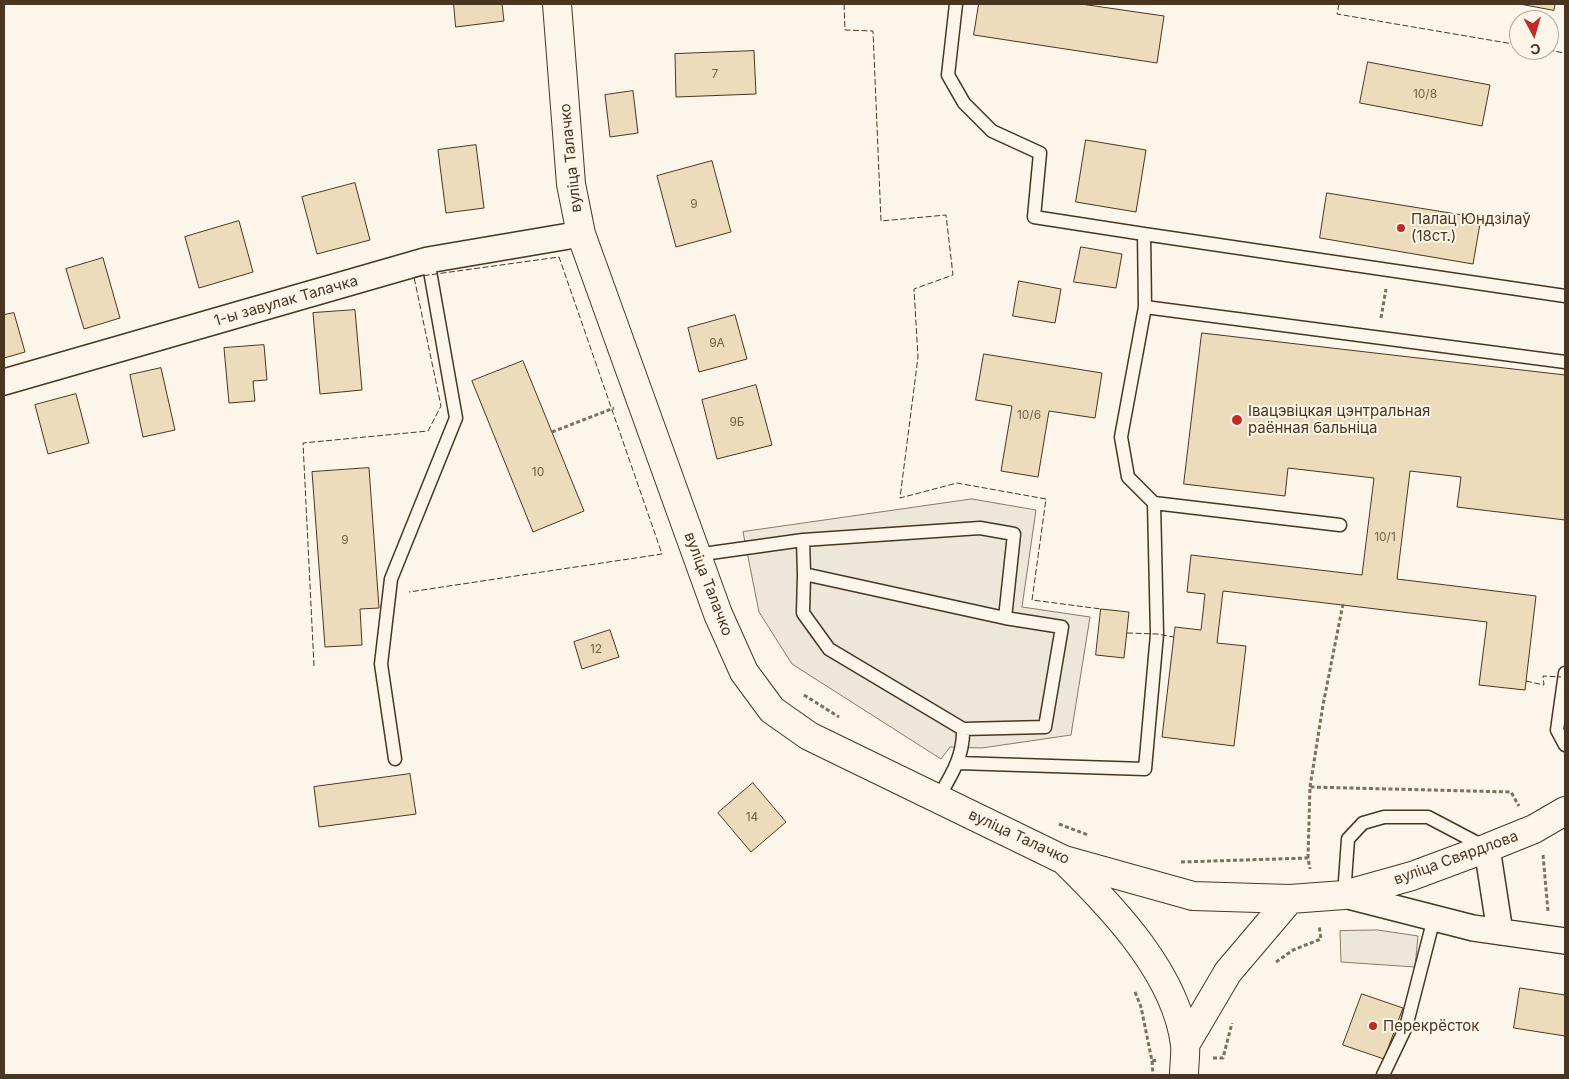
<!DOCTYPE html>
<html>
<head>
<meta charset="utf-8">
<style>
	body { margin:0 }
	#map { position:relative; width:1569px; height:1079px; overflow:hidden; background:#fbf6e9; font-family:Inter,sans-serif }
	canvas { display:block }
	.frame { position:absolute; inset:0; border:5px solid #4a3520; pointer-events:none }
	.north { position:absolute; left:1509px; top:10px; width:50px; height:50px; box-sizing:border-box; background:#fbf6e9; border:1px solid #b4a999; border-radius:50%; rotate:174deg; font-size:14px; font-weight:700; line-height:20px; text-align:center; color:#4a3520 }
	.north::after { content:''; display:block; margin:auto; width:18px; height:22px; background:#c62828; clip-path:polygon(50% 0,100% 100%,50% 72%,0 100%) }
</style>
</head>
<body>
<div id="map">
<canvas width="1569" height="1079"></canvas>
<div class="frame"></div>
<div class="north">С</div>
</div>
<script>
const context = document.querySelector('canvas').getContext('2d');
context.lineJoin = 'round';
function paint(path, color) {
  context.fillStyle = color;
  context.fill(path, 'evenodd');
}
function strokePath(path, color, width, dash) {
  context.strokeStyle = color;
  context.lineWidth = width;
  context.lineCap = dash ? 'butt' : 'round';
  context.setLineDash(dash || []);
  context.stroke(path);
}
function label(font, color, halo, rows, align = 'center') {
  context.font = font + ' Inter,sans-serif';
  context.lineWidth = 4;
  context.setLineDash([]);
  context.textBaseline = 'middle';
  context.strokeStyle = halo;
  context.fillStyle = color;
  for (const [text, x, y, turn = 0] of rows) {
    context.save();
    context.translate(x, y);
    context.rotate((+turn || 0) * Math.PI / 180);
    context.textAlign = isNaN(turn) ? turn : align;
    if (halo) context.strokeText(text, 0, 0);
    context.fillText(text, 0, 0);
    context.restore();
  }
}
const parking = new Path2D(`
	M972,499L1036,510L1022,607L1090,617L1071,735L982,748L950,747L941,759L792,664L759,612L743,532Z
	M1378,930L1418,936L1415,967L1341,962L1340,931Z`);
paint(parking, '#ede7d9');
strokePath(parking, '#887966', 1);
const building = new Path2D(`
	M454,4H502L504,21L456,27Z
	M979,4H1081L1164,16L1157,63L974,35Z
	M1520,4H1555L1554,10Z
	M754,51L756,94L676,97L675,54Z
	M1368,62L1490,85L1482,126L1360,103Z
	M633,91L638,133L610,137L605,95Z
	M1086,140L1146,150L1136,212L1076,202Z
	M476,145L484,208L446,213L438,150Z
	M712,161L731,232L676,247L657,176Z
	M355,183L370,240L317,254L302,197Z
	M1327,193L1481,218L1473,264L1320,238Z
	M239,221L253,272L199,288L185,237Z
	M1081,247L1122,254L1116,288L1074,282Z
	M103,258L120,318L84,329L66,269Z
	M1019,281L1061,289L1055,323L1013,316Z
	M355,310L362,390L320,394L313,313Z
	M14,313L25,352L4,358V315Z
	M735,315L747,359L699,372L688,328Z
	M1202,333L1565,375V520L1457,507L1461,477L1410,471L1397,579L1536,596L1525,690L1479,685L1487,622L1223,591L1217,643L1246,646L1234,746L1162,737L1175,627L1201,630L1205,594L1187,592L1191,555L1362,575L1374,478L1288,468L1285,496L1184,484Z
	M264,345L267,380L253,381L255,401L229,403L224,348Z
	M984,354L1102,373L1095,418L1049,411L1038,477L1001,471L1012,406L976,400Z
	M523,361L584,511L533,532L472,381Z
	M161,368L175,430L143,437L130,375Z
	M756,385L772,445L717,459L702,400Z
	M76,394L89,443L48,454L35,405Z
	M369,468L379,608L360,609L362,645L325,647L312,472Z
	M1101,609L1129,612L1124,658L1096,655Z
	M610,630L619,657L582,669L574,642Z
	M410,774L416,814L319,827L314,787Z
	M753,783L786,822L751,852L718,813Z
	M1520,988L1565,995V1036L1514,1028Z
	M1362,994L1403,1008L1384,1059L1343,1045Z`);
paint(building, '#ecdcbc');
strokePath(building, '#4a3520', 1);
const lane = new Path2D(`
	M956,4L948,75L964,103L992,131L1040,153L1034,217L1144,234
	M1145,307L1565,362
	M1154,503L1340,525
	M803,540L804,574L1005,618L1062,627L1045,727L963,729C964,756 951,776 938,798
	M696,555L803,540L980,528L1014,534L1005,618
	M804,574L803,613L829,649L963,729
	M1565,673L1557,730L1565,745
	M395,759L381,664L391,579L456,418L428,260
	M958,763L1145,769L1157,634L1154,503L1128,477L1121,437L1145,307L1144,234L1565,296
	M1344,895L1348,839L1363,823L1384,817H1428L1485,847
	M1383,1075L1406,1027L1434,918`);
const street = new Path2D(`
	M4,382L428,260L581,234
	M1487,848L1500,932
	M1344,895L1473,928L1565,941`);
const secondary = new Path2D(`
	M557,4L571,184L581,234L718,614L744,672L772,710L809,736L1064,860L1193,896L1290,899L1344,895L1412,876L1487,848L1534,829L1565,811
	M1065,861C1113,908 1177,975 1185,1045C1186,1054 1184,1065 1184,1075
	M1185,1045L1228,972L1290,899`);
strokePath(lane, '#4a3520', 15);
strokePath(street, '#4a3520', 28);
strokePath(secondary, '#4a3520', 30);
strokePath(new Path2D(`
	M1381,318L1386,289
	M552,432L614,408
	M804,695L839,717
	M1310,787L1323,705L1343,604
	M1059,824L1088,835
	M1543,855L1548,911
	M1308,858L1310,787L1511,792L1519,806
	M1181,862L1308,858L1310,869
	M1276,962L1293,950L1321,939L1319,925
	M1135,992L1141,1007L1152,1061L1157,1060
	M1213,1058H1223L1232,1023
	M1152,1061L1153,1075`), '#7f6f5c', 3, [4, 2.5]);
strokePath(lane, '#fbf6e9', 12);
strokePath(street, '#fbf6e9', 25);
strokePath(secondary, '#fbf6e9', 28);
strokePath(new Path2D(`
	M844,4L845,30L873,31L881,221L946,215L953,275L914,289L918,357L900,498L957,483L1046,499L1032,600L1101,609
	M1339,4L1337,14L1519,45
	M1548,50L1565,53
	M1127,633L1157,634L1174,637
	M314,666L303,443L428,431L441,406L414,277L559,257L662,554L409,592
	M1526,681L1544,685L1543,676L1561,677`), '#4a3520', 1, [6, 2.5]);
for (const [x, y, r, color] of [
	[1401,228,5,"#c62828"],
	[1237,420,6,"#c62828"],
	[1373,1026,5,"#c62828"]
]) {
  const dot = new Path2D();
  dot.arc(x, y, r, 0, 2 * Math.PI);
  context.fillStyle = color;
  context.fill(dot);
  strokePath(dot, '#fbf6e9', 2);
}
label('12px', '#725f47', null, [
	["7",715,74],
	["10/8",1425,94],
	["9",694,204],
	["9А",717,343],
	["10/6",1029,415],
	["9Б",737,422],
	["10",538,472],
	["10/1",1385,537],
	["9",345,540],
	["12",596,649],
	["14",752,817]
]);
label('15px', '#4a3520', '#fbf6e9', [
	["вуліца Талачко",571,158,-96],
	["1-ы завулак Талачка",286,301,-16],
	["вуліца Талачко",708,584,69],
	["вуліца Талачко",1019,837,25],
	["вуліца Свярдлова",1456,858,-20]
]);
label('15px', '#4a3520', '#fbf6e9', [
	["Палац Юндзілаў",1411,219],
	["(18ст.)",1411,236],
	["Івацэвіцкая цэнтральная",1248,411],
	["раённая бальніца",1248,428],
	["Перекрёсток",1383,1026]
], 'left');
</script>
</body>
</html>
